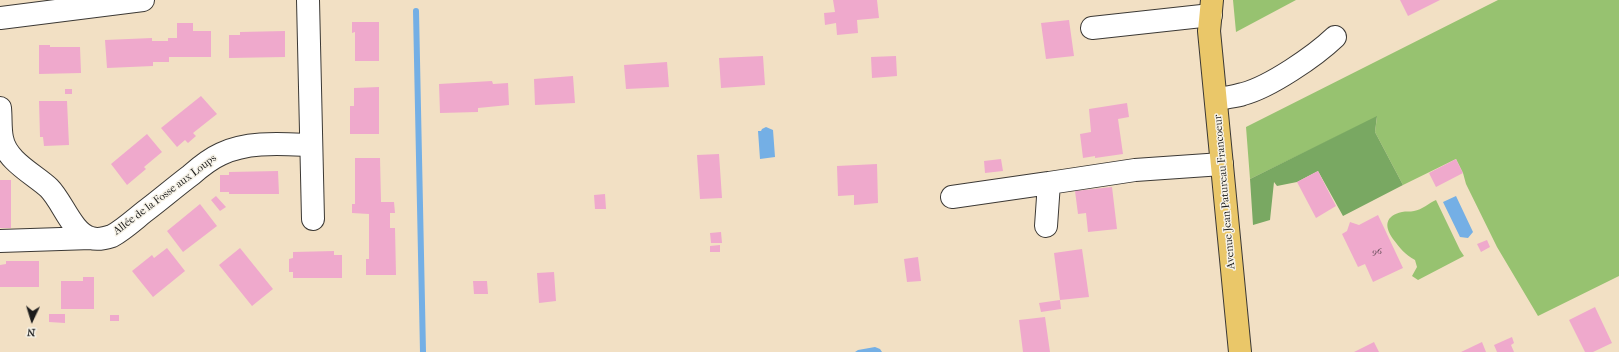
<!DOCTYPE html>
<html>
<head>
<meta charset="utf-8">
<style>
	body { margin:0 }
	#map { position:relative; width:1619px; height:352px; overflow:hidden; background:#f2e0c4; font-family:"IM FELL French Canon",serif }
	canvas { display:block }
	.north { position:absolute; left:12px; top:300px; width:40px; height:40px; -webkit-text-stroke:3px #f7f3e8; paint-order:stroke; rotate:184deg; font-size:11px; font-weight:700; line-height:16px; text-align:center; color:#1c1c1c }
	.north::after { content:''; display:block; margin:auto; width:14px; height:18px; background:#1c1c1c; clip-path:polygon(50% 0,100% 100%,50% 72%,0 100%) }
</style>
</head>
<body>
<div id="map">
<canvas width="1619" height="352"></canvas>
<div class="north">N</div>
</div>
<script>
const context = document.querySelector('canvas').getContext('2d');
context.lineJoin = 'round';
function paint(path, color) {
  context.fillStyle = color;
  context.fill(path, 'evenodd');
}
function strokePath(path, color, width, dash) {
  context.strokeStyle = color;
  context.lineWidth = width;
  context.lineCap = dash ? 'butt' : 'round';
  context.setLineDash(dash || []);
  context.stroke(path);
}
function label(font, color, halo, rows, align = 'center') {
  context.font = font + ' "IM FELL French Canon",serif';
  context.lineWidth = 3;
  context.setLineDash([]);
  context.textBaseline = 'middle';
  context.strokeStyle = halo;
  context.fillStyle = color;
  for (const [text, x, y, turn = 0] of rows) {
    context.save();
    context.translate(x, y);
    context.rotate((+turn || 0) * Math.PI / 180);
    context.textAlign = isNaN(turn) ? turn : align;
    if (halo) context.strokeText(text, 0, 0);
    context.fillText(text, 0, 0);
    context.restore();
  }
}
paint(new Path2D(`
	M1233,0H1296L1236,32Z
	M1498,0H1619V276L1538,316L1497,247L1466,184L1463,173L1456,159L1403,185L1375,132L1377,117L1250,179L1246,127Z
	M1436,200L1460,250L1464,256L1418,280L1412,276L1417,267L1415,260C1404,254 1401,249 1393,239C1384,226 1385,216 1402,212C1406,211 1410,212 1414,211C1422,210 1429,203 1436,200Z`), '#97c270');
paint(new Path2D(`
	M1377,116L1375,132L1403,185L1343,216L1318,171L1297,182L1277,186L1274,182L1270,220L1253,225L1250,179Z`), '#79a862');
paint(new Path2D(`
	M766,127L773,130L775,157L760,159L758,131H761L762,129Z
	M1456,196L1473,232L1468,238L1460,237L1443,202Z
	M875,347L880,349L882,352H855L858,350Z`), '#74afe5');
strokePath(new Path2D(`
	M416,11L423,352`), '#74afe5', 6);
paint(new Path2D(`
	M833,0H877L879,18L857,20L858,33L837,35L836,23L825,25L824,13L835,12Z
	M1400,0H1440L1408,16Z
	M1069,20L1074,56L1046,59L1041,23Z
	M352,22H379V61H355V32L352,33Z
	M177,23H193V31H211V57H169V62H153V66L107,68L105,40L152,38V41H168V38H177Z
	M285,31V57L229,58V35H240V32Z
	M39,45H50V47H80L81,73L39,74Z
	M763,56L765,85L721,88L719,58Z
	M896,56L897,76L872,78L871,57Z
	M667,62L669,87L626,89L624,65Z
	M573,76L575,103L535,105L534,79Z
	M492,81L493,84L508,83L509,105L478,108V112L440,113L439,84Z
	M379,87V134H350V106H354V88Z
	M65,89H72V94H65Z
	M201,96L217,114L193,133L196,136L188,143L185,140L177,147L161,128Z
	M39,101H67L69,145L44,146L43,137H40Z
	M1127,103L1129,117L1118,119L1123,154L1095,158V156L1083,158L1080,134L1091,132L1089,109Z
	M147,134L162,152L144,167L146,169L127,185L111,164Z
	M719,154L722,198L700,199L697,155Z
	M355,158H380L381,202H394L395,213H390V228H395L396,275H366V259H369V214L352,213V204H355Z
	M1001,159L1003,171L985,173L984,161Z
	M1456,159L1463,173L1436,187L1429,173Z
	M877,164L878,203L854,205V195L838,196L837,166Z
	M278,171L279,194H229V192H220V175H229V172Z
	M1318,171L1336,206L1316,218L1297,182Z
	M0,180H11V228H0Z
	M1112,187L1117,229L1088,232L1086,213L1078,214L1075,191Z
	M605,194L606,209H595L594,195Z
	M216,196L226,207L220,211L211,200Z
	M200,204L217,226L183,252L167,231Z
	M1378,215L1403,268L1373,282L1365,264L1358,267L1342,234L1347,231L1350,222L1359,225Z
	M721,232L722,243H711L710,233Z
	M1487,240L1490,247L1481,252L1477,244Z
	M720,245V252H710V246Z
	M167,248L185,271L153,297L132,271L152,255L154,258Z
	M240,248L273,289L252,306L219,265Z
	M1082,249L1089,297L1060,300L1054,253Z
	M334,251V255H342V278H293V272H289V259L293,258V252Z
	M918,257L921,281L907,282L904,259Z
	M6,261H39V287H0V265L6,264Z
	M554,272L556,301L539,303L537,273Z
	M83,277H94V309H61V281H83Z
	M473,281H487L488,294H474Z
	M1060,300L1061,309L1041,312L1039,303Z
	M1595,307L1612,343L1593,352H1585L1569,320Z
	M49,314H65V323L49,322Z
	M110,315H119V321H110Z
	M1045,317L1050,352H1023L1019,320Z
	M1512,337L1514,343L1511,345L1514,352H1497L1494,345Z
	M1374,342L1379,352H1354Z
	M1482,342L1486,352H1461Z`), '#efa9cc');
const minor = new Path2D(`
	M308,0L313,219
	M0,18L143,0
	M1092,28L1211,15
	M1216,100C1225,97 1234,97 1243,94C1270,87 1315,56 1335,37
	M0,108C1,118 0,129 2,138C6,161 34,174 49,188C63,202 72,233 91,238C97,240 106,238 112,236C123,230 134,220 144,212C160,200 175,187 191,175C200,167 210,159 221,154C248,141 282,144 311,145
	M952,197L1049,183
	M1046,226L1049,183L1135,170L1222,164
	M0,241L91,238`);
const major = new Path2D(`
	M1212,0L1209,31L1240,352`);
strokePath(minor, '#3c3935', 24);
strokePath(major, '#3c3935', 24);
strokePath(minor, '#fff', 22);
strokePath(major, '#eac769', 22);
label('9px', '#513f48', null, [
	["96",1377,252]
]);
label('11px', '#1c1c1c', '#f7f3e8', [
	["Avenue Jean Patureau Francoeur",1225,192,-95],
	["Allée de la Fosse aux Loups",165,195,-37]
]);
</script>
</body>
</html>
